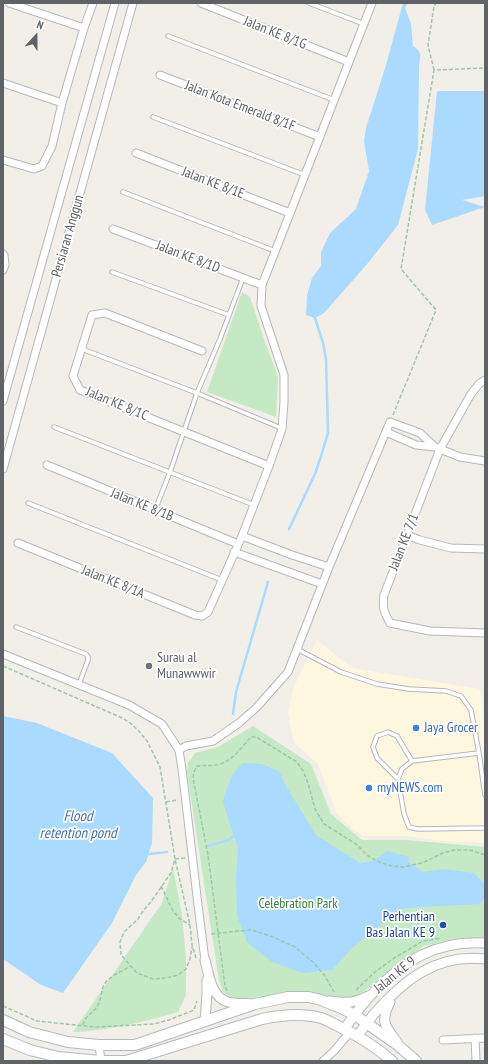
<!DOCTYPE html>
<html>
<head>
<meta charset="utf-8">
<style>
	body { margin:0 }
	#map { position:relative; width:488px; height:1064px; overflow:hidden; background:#f1efe8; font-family:"PT Sans Narrow",sans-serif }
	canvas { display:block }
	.frame { position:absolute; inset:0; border:4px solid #5f6368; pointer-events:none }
	.north { position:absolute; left:16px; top:16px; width:40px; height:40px; -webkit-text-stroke:3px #fff; paint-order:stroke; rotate:21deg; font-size:11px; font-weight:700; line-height:16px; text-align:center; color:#5f6368 }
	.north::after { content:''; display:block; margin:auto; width:14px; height:18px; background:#5f6368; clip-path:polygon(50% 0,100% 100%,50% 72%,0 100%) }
</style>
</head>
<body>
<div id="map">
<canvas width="488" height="1064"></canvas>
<div class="frame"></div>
<div class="north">N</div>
</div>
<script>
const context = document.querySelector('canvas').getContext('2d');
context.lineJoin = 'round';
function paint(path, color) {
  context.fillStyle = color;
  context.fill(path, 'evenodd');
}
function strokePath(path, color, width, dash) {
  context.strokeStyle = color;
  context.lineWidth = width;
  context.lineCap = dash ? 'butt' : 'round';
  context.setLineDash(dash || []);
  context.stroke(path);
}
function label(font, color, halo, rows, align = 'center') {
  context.font = font + ' "PT Sans Narrow",sans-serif';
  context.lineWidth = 3.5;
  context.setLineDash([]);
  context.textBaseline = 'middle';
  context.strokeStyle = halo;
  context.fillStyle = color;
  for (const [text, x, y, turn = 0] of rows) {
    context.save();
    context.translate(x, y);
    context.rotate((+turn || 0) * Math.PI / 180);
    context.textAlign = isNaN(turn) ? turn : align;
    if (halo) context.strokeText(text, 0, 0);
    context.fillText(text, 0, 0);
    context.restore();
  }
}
paint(new Path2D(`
	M317,640L352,668L480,689L485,730V843L443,841L407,836H363L347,824L336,812L318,764L294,743L288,714L293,689Z`), '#fef7e0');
paint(new Path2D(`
	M242,292L250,297L263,336L278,377L276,417L207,392Z
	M253,726L311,764L331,814L362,840H407L485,847V940L454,939L424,946L363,992L350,998L332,999L302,994L236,999C224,996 223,991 219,981L187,772L188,763L195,753L218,747Z
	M173,868L182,915L186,958V995L178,1012C143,1022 108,1031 73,1032L162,903Z`), '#c5e8c5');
paint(new Path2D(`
	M403,3H408L405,8L411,24L413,46C423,52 420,57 419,67L418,149L398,225L368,263L324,313L315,318L306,315L307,295L312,278L321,266V252L330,233L356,209L369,171L364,141L366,128L386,65Z
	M485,90V196L462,200L485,207L432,225L425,210L437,91H484Z
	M3,716L37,723L112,753L153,798L152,843L146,862L136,875L112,923L63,993L41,985L3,959Z
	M243,763L262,764L279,771L286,786L316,835L360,863L375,860L387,851L409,857L408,862L423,872L443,869L474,873L485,884V897L480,904L420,907L399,909L352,948L332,970L303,973L272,962L247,942L237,915L236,880L238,848L223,802L227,788L233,774Z`), '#aadaff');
strokePath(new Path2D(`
	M289,529L315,474L321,456L328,433L326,359L323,343L315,318
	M233,714L236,692L268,582
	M208,846L229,840L237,833
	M149,854L167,852`), '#aadaff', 2.5);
const service = new Path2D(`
	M309,3L364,24
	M168,36L334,100
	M153,117L305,175
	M123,192L275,251
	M112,272L229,315
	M82,349L197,393L281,428
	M54,427L254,505
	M28,503L222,580
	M155,510L170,472L197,393L220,339L243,278
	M16,627L86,654L88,657V660L79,684
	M297,649L341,672L377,684L409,689L446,691L461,696L471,710L479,753
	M398,779L377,758L373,747L377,736L388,732L397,736L412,761
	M485,795L479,753L412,761L402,769L398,779L404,814L409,827L418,829L485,828`);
const minor = new Path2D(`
	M9,3L84,28
	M201,3L349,62
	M160,75L320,137
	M3,83L62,103
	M136,153L290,213
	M3,160L34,169L42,166L52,146L62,103L84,28L93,3
	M113,229L262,285
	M3,254L4,255L5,265L3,270
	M202,351L105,313L92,315L73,376L80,390L269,466
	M485,380L479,384L471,394L440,449L384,595C382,608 384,612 390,623L430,631L485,633
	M3,401L115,3
	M386,432L416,445L435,447L460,457L485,461
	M47,465L238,544
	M3,469L133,3
	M406,535L420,540L451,548L485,549
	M242,536L292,555L329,567
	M18,543L195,615L202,616L208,612L242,536L269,466L282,429L284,402V375L261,306L262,285L372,3
	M234,552L322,584
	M3,654L129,705L162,724L179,750L182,769L198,905L205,960
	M179,750L186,746L213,741L239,723L256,708L288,672L329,567L390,422L420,433L435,447
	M475,1038L476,1061
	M443,1040L485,1038
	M99,1045L101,1061
	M323,1061L334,1051L350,1032`);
const tertiary = new Path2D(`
	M205,960C209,975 211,997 228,1002C236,1004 246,1003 254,1004
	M329,1001C346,1003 352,1004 368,996
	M390,1002C380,1022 385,1026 397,1042
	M205,1021L207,994V980
	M344,1029C353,1018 361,1005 371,995C403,961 436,940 485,943
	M357,1036C363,1029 368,1021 374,1014C404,980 437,953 485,959`);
const secondary = new Path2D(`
	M3,1020L29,1032L68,1042L99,1045H135L255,1004L288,997H309L321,1000L341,1008L355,1015L399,1046L416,1061
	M3,1039L30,1050L58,1057L101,1061H126L262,1019C281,1015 302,1013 321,1018C327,1020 332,1023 338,1026C357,1035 376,1047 392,1061`);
strokePath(service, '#b5b8bc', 5.5);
strokePath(minor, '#b5b8bc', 9);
strokePath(tertiary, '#b5b8bc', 11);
strokePath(secondary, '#b6babf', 12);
strokePath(new Path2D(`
	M434,70L428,45L434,6L436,3
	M393,415L436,310L401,269L434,70L485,68
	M3,666L120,717L129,722L138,730L147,741L160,767L175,859L190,925L192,945L196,958
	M166,802L178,800
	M185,858L175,859L171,873L150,903L143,911L138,919L124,932L120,942L121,955L137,973L153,979L166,978L178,975L186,969L190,959L192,947
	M161,886L173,911L180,919L190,925
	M211,934L238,931L252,930L273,937L295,947L313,962L325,976L334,992
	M356,990L375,972L394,958L423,941L441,938
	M227,991L225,986L208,855L193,778L194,772L197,766C204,765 210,766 216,765C231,763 242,747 251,737H256L297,762L303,771L308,783L315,809L324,824L356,844L368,856L379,862L392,866L403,867L422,863L443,853L454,850H470L485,855
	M3,1006L37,1021L95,1027L154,1024L169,1020L194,1010L197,1001
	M83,1025C85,1015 93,1014 98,1005C101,1000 101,993 103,987C105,978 123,971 130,966`), '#9cc7a9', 1.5, [4, 2]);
strokePath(service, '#fff', 3.5);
strokePath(minor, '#fff', 7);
strokePath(tertiary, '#fff', 9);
strokePath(secondary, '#fff', 10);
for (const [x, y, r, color] of [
	[149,666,4,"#6b7280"],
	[416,728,4,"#3f7fe0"],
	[369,788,4,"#3f7fe0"],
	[443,925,4,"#1a4fb4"]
]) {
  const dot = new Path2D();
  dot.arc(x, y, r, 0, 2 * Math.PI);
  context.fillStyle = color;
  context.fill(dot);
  strokePath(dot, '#fff', 1.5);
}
label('14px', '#5f6368', '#fff', [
	["Jalan KE 8/1G",275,33,22],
	["Jalan Kota Emerald 8/1F",240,106,21],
	["Jalan KE 8/1E",213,183,21],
	["Persiaran Anggun",68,236,-74],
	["Jalan KE 8/1D",188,257,21],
	["Jalan KE 8/1C",117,404,23],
	["Jalan KE 8/1B",142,505,22],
	["Jalan KE 7/1",404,542,-69],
	["Jalan KE 8/1A",113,582,22],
	["Jalan KE 9",395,975,-39]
]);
label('14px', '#5b616d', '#fff', [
	["Surau al",157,658],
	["Munawwwir",157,674]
], 'left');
label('14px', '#366cbe', '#fff', [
	["Jaya Grocer",424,728],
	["myNEWS.com",377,788]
], 'left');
label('14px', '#348238', '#fff', [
	["Celebration Park",298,904]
]);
label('14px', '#164399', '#fff', [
	["Perhentian",435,917],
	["Bas Jalan KE 9",435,933]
], 'right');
label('italic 15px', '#4174aa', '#fff', [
	["Flood",78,817],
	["retention pond",78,834]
]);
</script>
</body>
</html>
